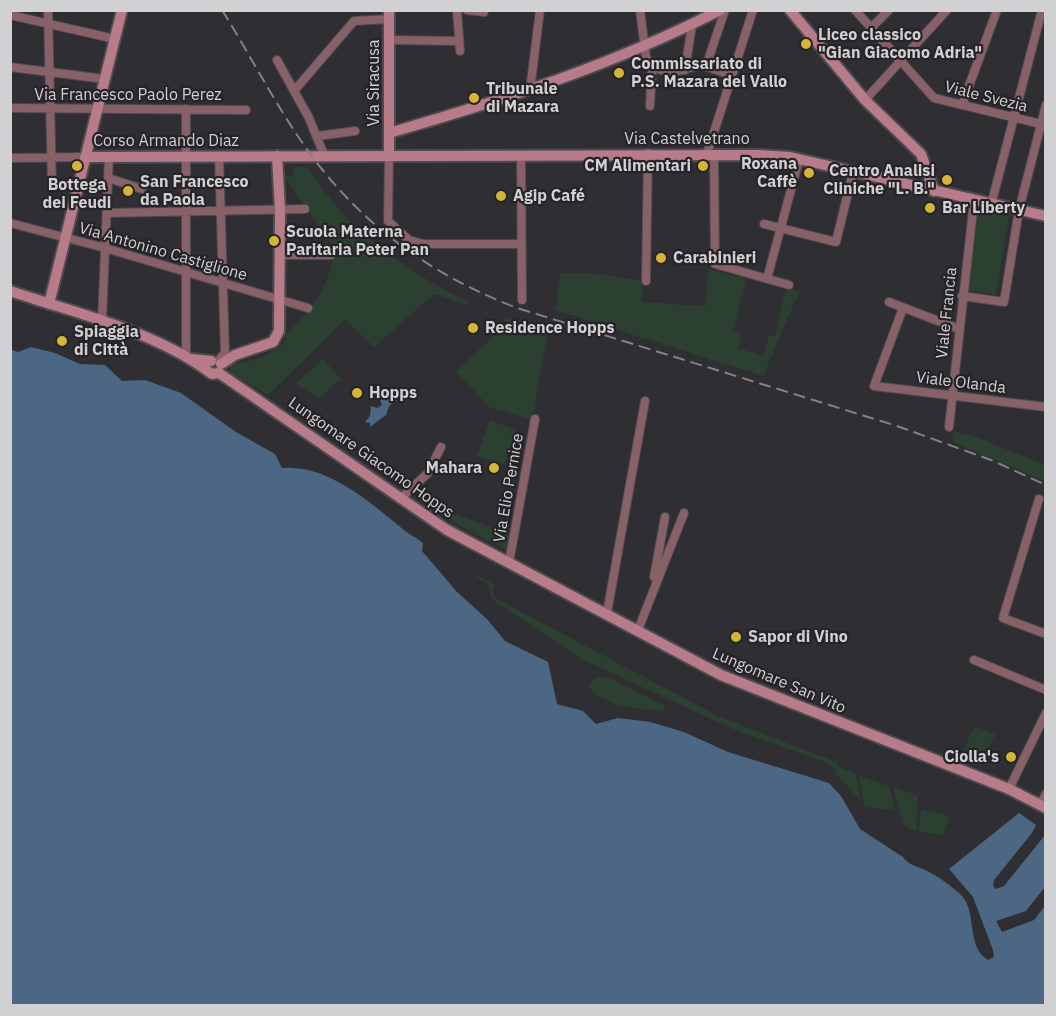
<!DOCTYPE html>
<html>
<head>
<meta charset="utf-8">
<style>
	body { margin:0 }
	#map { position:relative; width:1056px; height:1016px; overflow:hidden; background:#2f2e32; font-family:"IBM Plex Sans",sans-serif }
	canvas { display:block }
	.frame { position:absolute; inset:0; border:12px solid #d1d0d3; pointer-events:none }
</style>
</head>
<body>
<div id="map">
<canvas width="1056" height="1016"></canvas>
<div class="frame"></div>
</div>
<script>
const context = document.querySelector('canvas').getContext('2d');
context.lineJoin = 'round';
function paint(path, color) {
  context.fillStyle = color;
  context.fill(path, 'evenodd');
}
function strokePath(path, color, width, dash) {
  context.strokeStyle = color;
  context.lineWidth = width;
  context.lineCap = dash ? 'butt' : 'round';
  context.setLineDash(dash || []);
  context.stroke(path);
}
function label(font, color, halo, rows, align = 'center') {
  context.font = font + ' "IBM Plex Sans",sans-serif';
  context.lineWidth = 4.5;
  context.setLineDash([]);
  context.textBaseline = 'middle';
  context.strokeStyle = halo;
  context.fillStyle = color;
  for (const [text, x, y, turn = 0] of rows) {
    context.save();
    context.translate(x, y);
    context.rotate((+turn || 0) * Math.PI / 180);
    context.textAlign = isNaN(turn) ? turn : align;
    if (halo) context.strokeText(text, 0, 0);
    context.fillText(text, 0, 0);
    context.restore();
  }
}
paint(new Path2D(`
	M294,167H308C346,230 404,270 469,302V305L434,294L374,347L345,320L268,395L230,372V363C249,364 276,355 286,339L285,334C311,313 329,286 334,253V248L284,176H293Z
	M977,209L1009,216L996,295L968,291Z
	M709,269L746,279L733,330L741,333L738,348L763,356L769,335L775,336L786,288L799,292L763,376L555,310L561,273H591L642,281V302L705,306Z
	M506,317L548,330L532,420L489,407L456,371L508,323L504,321Z
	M323,359L341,379L319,398L295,384Z
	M490,420L516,430L504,464L477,456Z
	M954,431L981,439L1045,465V481L953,442Z
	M445,511L511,534L507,551L443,516Z
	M462,568L495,585L492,591L495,598L718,716L838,763L837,766L856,774L861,801L835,773L836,770L825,762L730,728L582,659L497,603L491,598L489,585Z
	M596,677H608L665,706L663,711L619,706L593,694L589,685Z
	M974,726L995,734L980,767L960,758Z
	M859,776L889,786L895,810L864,807Z
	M893,786L918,796L916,831L904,826Z
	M921,809L949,816L943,836L919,831Z`), '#2b4030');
paint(new Path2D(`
	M31,347L55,353L80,364L105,365L122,381L145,380L181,393L236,432L275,454L282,468C328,464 371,503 404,530C410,535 416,537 423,543L422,551L457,592L487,619L505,641L548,662L557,704L583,711L596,724L618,718L650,722L684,732L728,752L829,783L841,796L860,829L903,857C909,866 918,866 927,871C938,876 953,887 962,896C977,912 966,947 988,960L994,957L993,950L973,897L949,869L1019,813L1036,825L1032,833L994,880L993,886L996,889L1004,886L1045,835V887L1026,911L996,921L1002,932L1034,920L1045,906V1005H11L10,349L18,352Z
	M398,388L404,395L389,406L386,415L370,427V423L365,422L370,416L371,406L377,408L382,405L380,400L387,398L386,393Z`), '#4c6783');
const street = new Path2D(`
	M48,10L52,187
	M457,10L460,51
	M467,10L484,12
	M640,10L646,57L652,67L671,73L701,65L731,75
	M855,10L934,98L1041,124
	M10,15L115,39
	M870,29L889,10
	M390,40L459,41
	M277,60L309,118L324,155
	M706,66L725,10
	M10,67L105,79
	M685,70L692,25
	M530,90L540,10
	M294,91L354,21L389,19
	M865,100L947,10
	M962,105L997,10
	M650,106L652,67
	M10,108L246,110
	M186,109V357
	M318,136L355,131
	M707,154L753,10
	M714,154L715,264L789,285
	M521,155L522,300
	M389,156L388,221L409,240L423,244H521
	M10,158L86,157
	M108,178L142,189
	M991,205L1042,10
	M107,213L305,209
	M10,223L105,248L308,308
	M764,224L836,242L853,172
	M280,255H331
	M767,279L799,160
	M646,281L648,153
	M962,296L1004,302L1019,210L1046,105
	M889,302L959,329
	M903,308L874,386L1046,407
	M102,321L109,156
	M218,361L225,353L219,156
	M949,427L974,201
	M400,499L428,473L441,447
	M1039,499L1003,618L1046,634
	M509,563L535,419
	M654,577L665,517
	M607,613L645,401
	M638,630L684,513
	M974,660L1046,690
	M1009,789L1046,713
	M1040,805L1046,794`);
const secondary = new Path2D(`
	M790,10L865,100L921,154L934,191
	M389,133C506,99 611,66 720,10
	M389,156V10
	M86,157L758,155L790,157L1046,216
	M10,291C78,314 155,331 212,374L219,373
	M49,304L122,10
	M192,359L211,361
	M221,364L235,355L273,342L279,331L280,210L277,156
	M219,373L447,530L721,675L1009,789L1046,808`);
strokePath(street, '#4c4b4f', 10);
strokePath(secondary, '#4c4b4f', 14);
strokePath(street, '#876068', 8);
strokePath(secondary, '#b87b89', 10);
strokePath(new Path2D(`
	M222,10C259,69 290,135 337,187C387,243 447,281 517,308L897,426L991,460L1046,485`), '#828184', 2, [12, 6]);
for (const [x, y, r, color] of [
	[806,44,6,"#d4b535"],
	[619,73,6,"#d4b535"],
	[474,98,6,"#d4b535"],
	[77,166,6,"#d4b535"],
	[703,166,6,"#d4b535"],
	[809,173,6,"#d4b535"],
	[947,180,6,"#d4b535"],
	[128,191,6,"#d4b535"],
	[501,196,6,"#d4b535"],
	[930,208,6,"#d4b535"],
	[274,241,6,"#d4b535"],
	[661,258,6,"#d4b535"],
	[473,328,6,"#d4b535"],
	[62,341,6,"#d4b535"],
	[357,393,6,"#d4b535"],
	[494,468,6,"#d4b535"],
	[736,637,6,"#d4b535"],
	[1011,757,6,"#d4b535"]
]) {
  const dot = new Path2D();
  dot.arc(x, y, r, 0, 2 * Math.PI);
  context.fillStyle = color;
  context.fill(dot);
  strokePath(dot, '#262428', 2);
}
label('bold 16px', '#d1d0d3', '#262428', [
	["Liceo classico",818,35],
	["\"Gian Giacomo Adria\"",818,53],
	["Commissariato di",631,64],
	["P.S. Mazara del Vallo",631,82],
	["Tribunale",486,89],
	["di Mazara",486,107],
	["Roxana",797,164,"right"],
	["Caffè",797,182,"right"],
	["CM Alimentari",691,166,"right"],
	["Centro Analisi",935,171,"right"],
	["Cliniche \"L. B.\"",935,189,"right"],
	["San Francesco",140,182],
	["da Paola",140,200],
	["Bottega",77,185,"center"],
	["dei Feudi",77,203,"center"],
	["Agip Café",513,196],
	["Bar Liberty",942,208],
	["Scuola Materna",286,232],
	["Paritaria Peter Pan",286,250],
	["Carabinieri",673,258],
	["Residence Hopps",485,328],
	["Spiaggia",74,332],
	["di Città",74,350],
	["Hopps",369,393],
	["Mahara",482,468,"right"],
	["Sapor di Vino",748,637],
	["Ciolla's",999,757,"right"]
], 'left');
label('16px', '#d1d0d3', '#262428', [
	["Via Siracusa",374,83,-90],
	["Via Francesco Paolo Perez",128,95],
	["Viale Svezia",986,97,14],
	["Via Castelvetrano",687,139],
	["Corso Armando Diaz",166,141],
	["Via Antonino Castiglione",163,252,16],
	["Viale Francia",947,313,-84],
	["Viale Olanda",961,383,7],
	["Lungomare Giacomo Hopps",371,458,35],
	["Via Elio Pernice",509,488,-80],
	["Lungomare San Vito",779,681,23]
]);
</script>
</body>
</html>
